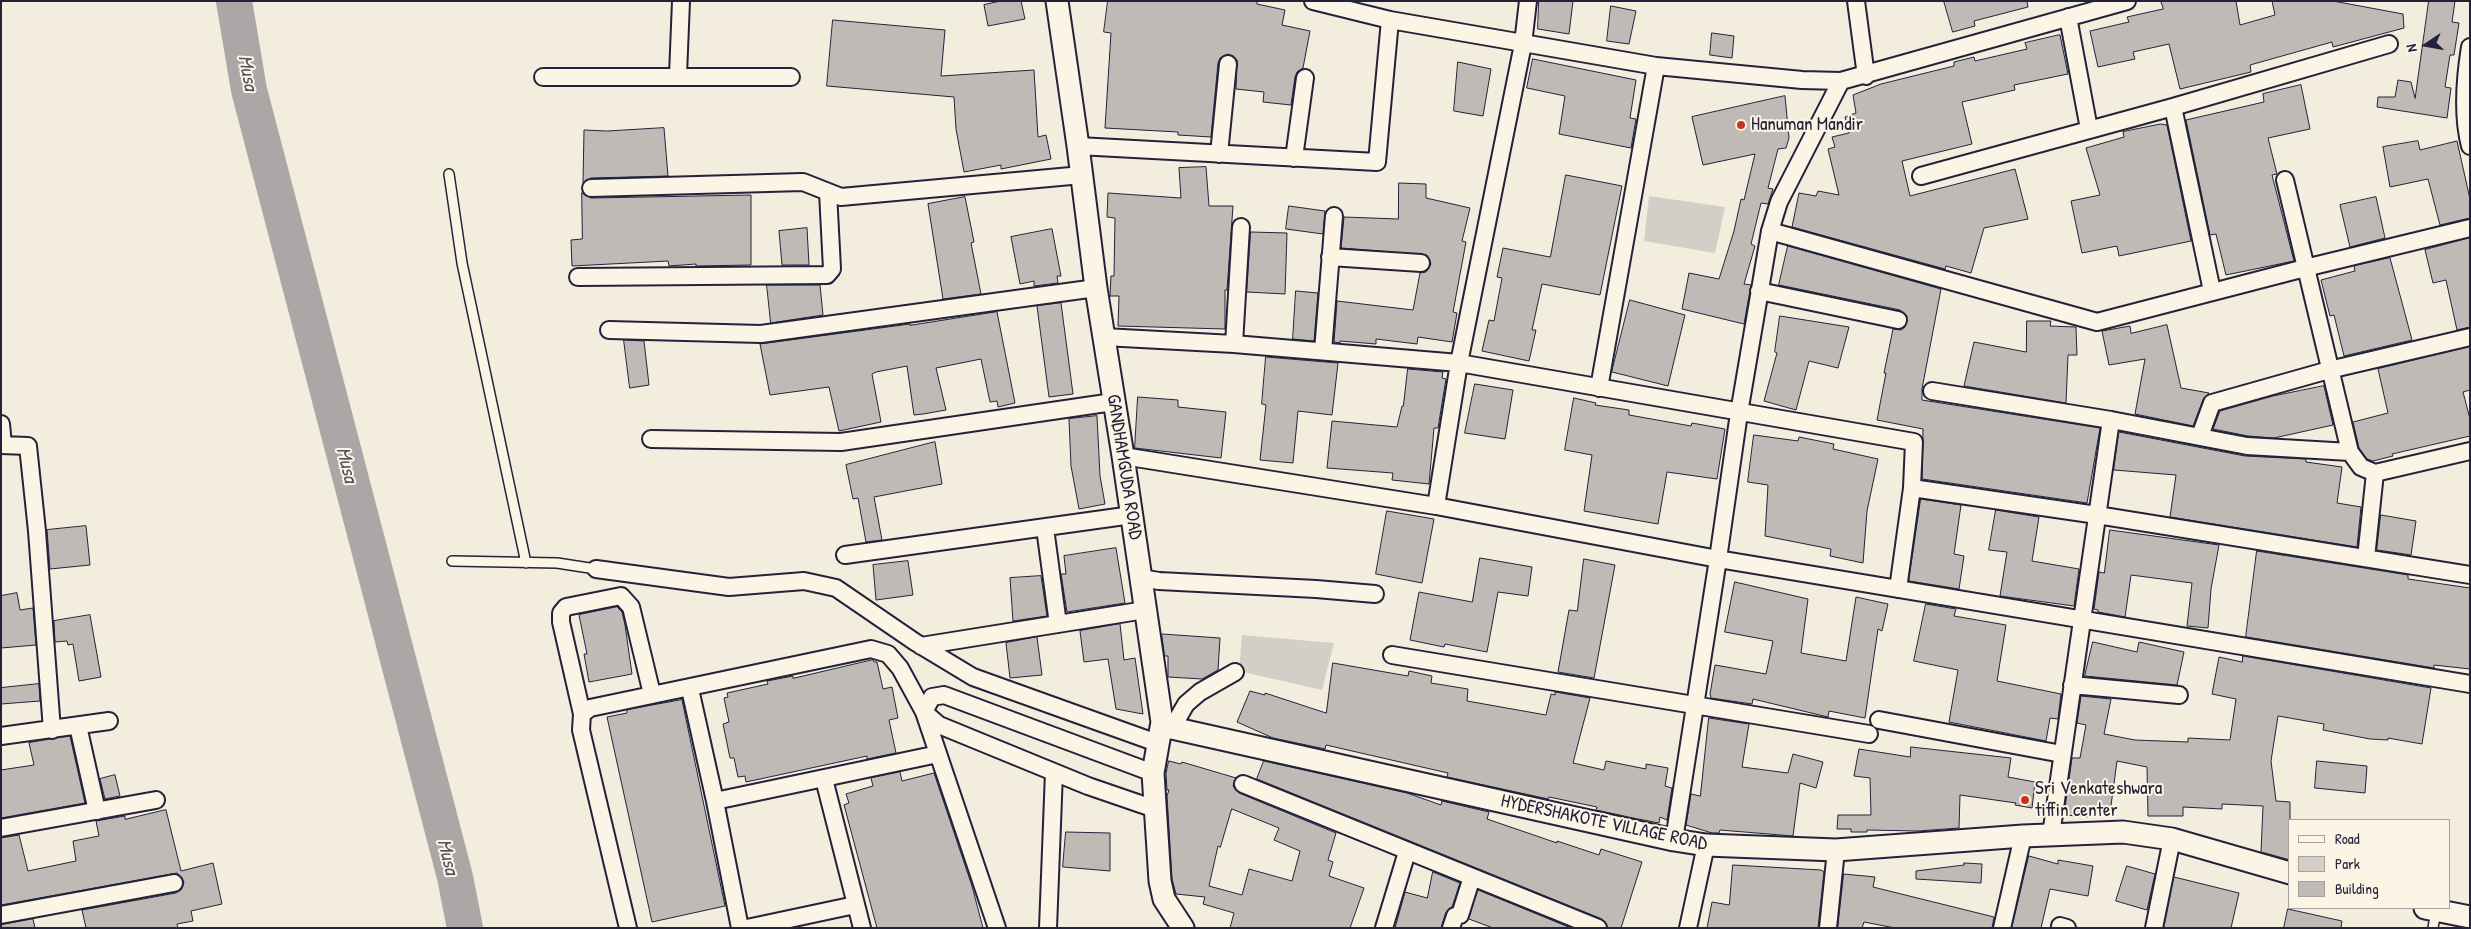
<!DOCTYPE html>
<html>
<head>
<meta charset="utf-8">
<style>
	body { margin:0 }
	#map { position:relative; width:2471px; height:929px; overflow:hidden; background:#f3edde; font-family:"Patrick Hand",sans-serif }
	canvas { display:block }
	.frame { position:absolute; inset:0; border:2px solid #22223b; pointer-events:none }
	.legend { position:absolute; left:2288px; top:819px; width:162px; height:90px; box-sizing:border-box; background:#fcf5e5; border:1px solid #a5a1a1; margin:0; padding:6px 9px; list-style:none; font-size:15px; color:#22223b }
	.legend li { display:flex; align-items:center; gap:10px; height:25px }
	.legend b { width:25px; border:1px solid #a5a1a1 }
	.north { position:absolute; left:2401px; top:20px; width:50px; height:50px; -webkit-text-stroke:4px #fcf5e5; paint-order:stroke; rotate:258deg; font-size:14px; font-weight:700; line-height:20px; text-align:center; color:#22223b }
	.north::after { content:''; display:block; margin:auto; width:18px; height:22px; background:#22223b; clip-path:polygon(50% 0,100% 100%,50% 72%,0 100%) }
</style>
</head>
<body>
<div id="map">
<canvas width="2471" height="929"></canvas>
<div class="frame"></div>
<ul class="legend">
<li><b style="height:6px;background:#fcf5e5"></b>Road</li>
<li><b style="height:14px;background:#d4cfc6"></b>Park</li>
<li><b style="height:14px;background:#bfbab6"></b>Building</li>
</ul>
<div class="north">N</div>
</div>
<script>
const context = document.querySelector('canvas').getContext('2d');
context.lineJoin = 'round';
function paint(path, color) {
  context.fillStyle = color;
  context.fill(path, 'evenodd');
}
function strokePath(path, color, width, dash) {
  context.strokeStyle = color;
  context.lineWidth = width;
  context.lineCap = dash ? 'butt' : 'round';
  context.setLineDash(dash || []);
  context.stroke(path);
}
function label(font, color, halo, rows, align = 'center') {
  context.font = font + ' "Patrick Hand",sans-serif';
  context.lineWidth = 4;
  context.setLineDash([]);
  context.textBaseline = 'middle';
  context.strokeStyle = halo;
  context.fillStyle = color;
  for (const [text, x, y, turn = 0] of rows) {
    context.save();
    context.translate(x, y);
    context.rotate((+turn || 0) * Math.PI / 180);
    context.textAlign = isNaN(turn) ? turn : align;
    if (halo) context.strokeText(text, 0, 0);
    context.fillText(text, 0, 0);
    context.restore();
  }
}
paint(new Path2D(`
	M1649,196L1725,207L1715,253L1644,241Z
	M1242,635L1334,643L1322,690L1239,671Z`), '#d4cfc6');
strokePath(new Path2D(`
	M234,1L249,90L455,877L465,928`), '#aca7a6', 36);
const building = new Path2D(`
	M1001,1H1021L1025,19L988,26L984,5Z
	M1108,1H1257V4L1285,10L1282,25L1310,31L1303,68L1297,72L1295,77L1291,105L1263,102L1264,92L1236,89L1237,60L1228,54L1220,58L1218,63L1211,137L1178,135V132L1105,128L1111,33L1104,32Z
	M1539,1H1573L1569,34L1538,29Z
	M1944,1H2027L2028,7L1974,21L1975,26L1953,32Z
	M2161,1H2236L2240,25L2275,15L2272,1H2333L2403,14L2404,28L2333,47L2332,42L2250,65L2251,72L2180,89L2169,44L2133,52L2135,59L2098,67L2090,31L2129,22L2127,17L2163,9Z
	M2429,1H2455L2452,22L2459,23L2454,55H2450L2445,87L2451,88L2447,118L2377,107L2378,97H2395L2398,80L2411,82L2415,98Z
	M1611,6L1636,11L1629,44L1607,41Z
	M833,20L945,30L941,76L1034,70L1038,137L1046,135L1051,159L1001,169V165L964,172L956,129L954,97L827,86Z
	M1712,33L1734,36L1732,58L1710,55Z
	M2060,35L2068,74L2014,85L2015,90L1962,102L1972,144L1902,161L1910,196L2015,169L2028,219L1984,228L1971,273L1946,266L1945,269L1792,227L1799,193L1816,196L1818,191L1839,195L1828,149L1835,147L1832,137L1849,133L1845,117L1856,113L1853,95L1881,84L1954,66V62L1974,57L1975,61L2027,49L2025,43Z
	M1533,59L1636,80L1630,118L1636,119L1631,148L1559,134L1565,96L1527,88Z
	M1458,62L1491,69L1483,116L1454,111Z
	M2301,85L2310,129L2268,138L2277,174L2272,175L2294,261L2226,275L2216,234L2210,235L2186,120L2264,102L2263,94Z
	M1785,96L1789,138L1786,148L1778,149L1768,188L1773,189L1768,204L1761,203L1751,244L1755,246L1744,284L1751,285L1744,324L1682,309L1689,273L1719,279L1734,231L1741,199L1744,200L1755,154L1703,165L1692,117Z
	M2161,124L2167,125L2191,241L2119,256L2117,246L2082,253L2071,201L2100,195L2086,148L2124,137L2123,132Z
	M664,128L668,176L591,178L583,183L584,130L607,131Z
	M2418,141L2420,150L2457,141L2470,199V218L2440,225L2428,179L2390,187L2383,147Z
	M1206,167L1209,206H1233L1227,290H1225V329L1118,326L1119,296H1110L1111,276H1114L1115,218L1107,217L1108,193L1181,198L1179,168Z
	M1566,175L1622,186L1600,295L1542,284L1532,330H1536L1529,361L1482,351L1489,320L1494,321L1502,278L1497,277L1503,248L1550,257Z
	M1399,183L1426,184V198L1470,208L1462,241L1466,242L1453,312L1457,313L1452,342L1418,337L1417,344L1376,339V344L1340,341V343L1334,342L1337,301L1413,310L1420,273L1426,272L1431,264L1427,255L1341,248L1344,217L1398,219Z
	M582,193L591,198L751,195V265L696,266V264L669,266L668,261L572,266L571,240L582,239Z
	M965,197L974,242L971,243L981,294L943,299L928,204Z
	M2376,197L2385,238L2350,247L2340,205Z
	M1289,206L1325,211L1323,234L1286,229Z
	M807,228L809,265H782L779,231Z
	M1052,229L1061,276H1057L1058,283L1034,286V281L1020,284L1011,237Z
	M1251,232L1287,233L1285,294L1247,292Z
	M2470,238V327L2457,330L2446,280L2433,283L2425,250Z
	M1788,246L1941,289L1922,389V400L2100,428L2087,503L1922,479L1923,429L1877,420L1886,373H1884L1893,329L1901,330L1905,327L1907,316L1900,310L1779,285Z
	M2390,258L2412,340L2344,356L2334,315L2330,316L2321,280L2355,271L2354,266Z
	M767,285H820L823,315L771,323Z
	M1296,291L1318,293L1314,341L1293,339Z
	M1630,300L1685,315L1668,386L1612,372Z
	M1061,303L1073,394L1049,397L1037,306Z
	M997,312L1015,403L998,407L997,401L990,402L981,359L936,368L946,410L923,414L914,415L907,366L876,372L872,374L881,422L839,431L829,387L770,395L760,344L910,324V325Z
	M1780,316L1849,327L1838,368L1809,361L1796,410L1764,401L1777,353L1775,352Z
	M2027,321H2051L2050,326L2076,327L2077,355H2068L2066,403L1964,386L1974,342L2026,352Z
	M2167,325L2181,388L2209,393L2203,400L2193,426L2135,414L2145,359L2109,365L2102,331L2130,326L2131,333Z
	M624,340L644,341L649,385L630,388Z
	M2470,347V390L2463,392L2470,419V436L2392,454L2393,456L2373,461L2367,459L2359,448L2353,422L2388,413L2378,369Z
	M1266,357L1338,363L1332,415L1298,411L1293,463L1260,460L1266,405L1262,404Z
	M1408,369L1443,372L1442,378L1446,379L1438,428H1434L1429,484L1392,480L1393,473L1327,468L1332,421L1397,427L1402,406H1403Z
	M1475,384L1513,390L1505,439L1465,433Z
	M2324,386L2333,425L2274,438L2248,436L2213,429L2220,411L2273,396Z
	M1138,397L1178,400V407L1226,412L1221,458L1135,448Z
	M1574,398L1596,403L1595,405L1629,410V415L1691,426L1692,423L1725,429L1717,479L1667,472L1658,524L1584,511L1592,455L1565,450Z
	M1097,416L1100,476L1105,504L1079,509L1071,466L1069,419Z
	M2119,432L2245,456L2306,459V462L2342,467L2337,503L2361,507L2357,547L2170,517L2176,475L2114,470Z
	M1754,435L1798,441L1799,437L1834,444L1833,449L1878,459L1867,511L1863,563L1830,556L1831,549L1765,536L1768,485L1748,482Z
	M935,442L942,484L874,497L882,540L866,542L858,498L853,499L846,465Z
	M1921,499L1961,505L1954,554L1964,556L1959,589L1909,581Z
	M1996,510L2039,517L2032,561L2079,569L2074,606L2000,596L2007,552L1989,550Z
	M1387,511L1434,519L1422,583L1376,574Z
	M2381,515L2416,521L2411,555L2377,550Z
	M86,526L90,565L50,569L47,530Z
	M2110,530L2219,545L2211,589L2208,628L2187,626L2192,583L2131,575L2125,617L2098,612V610L2094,609L2099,572L2104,573Z
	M1116,548L1125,603L1067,612L1061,574H1066L1064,556Z
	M2257,551L2408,575V579L2470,588V669L2434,665V668L2246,637Z
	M1480,558L1532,567L1528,596L1498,592L1487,652L1445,644L1444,647L1410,640L1419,592L1472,602Z
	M1584,559L1615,565L1594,678L1558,672L1569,610L1577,611Z
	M908,561L913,595L876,600L873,565Z
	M1041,576L1047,616L1013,621L1010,578Z
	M1735,582L1808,599L1801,653L1846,661L1856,597L1888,604L1882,631L1878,629L1865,718L1829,711L1828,717L1753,699L1752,704L1711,698L1710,694L1715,665L1766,674L1773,641L1725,632Z
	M17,593L20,610L33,608L36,645L1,648V596Z
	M1926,604L1956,609L1954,616L2006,625L1997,681L2061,694L2058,719L2050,718L2046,741L1949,722L1958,670L1914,661Z
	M617,607L622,612L625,625L632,674L589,682L584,654H587L579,615Z
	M90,615L101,677L79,681L73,644L68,645L67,641L55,642L54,621Z
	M1120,624L1124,660L1135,658L1143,714L1116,709L1108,659L1084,662L1080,631Z
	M1162,634L1220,638L1218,670L1202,679L1168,677V656H1165Z
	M1037,637L1042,675L1010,678L1006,643Z
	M2093,642L2137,652L2139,642L2184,652L2177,685L2085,676Z
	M2243,656L2431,688L2422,744L2388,738V740L2370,739L2323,730L2324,724L2278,716L2271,761L2276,801L2290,802V860L2261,852L2263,806L2222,804V809L2183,807V816H2148L2147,767L2117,761L2110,813L2092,810L2091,817L2064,815L2072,758H2080L2086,725L2077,723L2081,696L2111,699L2104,734L2135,740L2188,742V738L2230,740L2236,699L2212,694L2219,657L2242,662Z
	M873,660L874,662H877L883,689L892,687L898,718L889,720L896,753L867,759V756L746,782L745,776L738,777L734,758H730L723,724L729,722L724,698L728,697L727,693L768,684L767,681L793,676V678Z
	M1333,663L1408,676L1409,671L1432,676L1431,683L1468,689L1467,701L1546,715L1551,694L1555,695V692L1590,698L1573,763L1604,770L1606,761L1646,769V764L1668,768L1665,786L1672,788L1667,820L1660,817L1659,823L1633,818L1596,810L1597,807L1549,797L1548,799L1447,777L1448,773L1326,745L1325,749L1273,738L1237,722L1250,691L1265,695V693L1326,713Z
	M39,684L40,701L1,704V688Z
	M682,700L725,906L652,922L607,717L627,713V710Z
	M1709,718L1749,724L1742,767L1788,773L1793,754L1823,762L1816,788L1800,783L1793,836L1720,830L1719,833H1712L1686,825L1691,794L1700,796Z
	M70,736L85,803L1,818V770L34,765L29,743Z
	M1911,747L2011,758L2008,777L2035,782L2032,808L2015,805L2016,803L1960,795L1959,828L1918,831L1867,830V832H1851V829H1837L1838,815H1871L1870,778L1854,776L1859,749L1910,757Z
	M1169,761L1181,764L1182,762L1236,778L1233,786L1239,793L1336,833L1328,860L1333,862L1329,876L1364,888L1350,928H1230L1234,913L1203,904L1205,897L1176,894L1172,879L1167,796L1169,790H1167L1166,774ZM1232,809L1279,828L1274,840L1300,851L1292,881L1249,869L1242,895L1209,886L1218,846L1220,847Z
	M1264,761L1407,793L1441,805L1442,801L1489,812L1487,819L1557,843V841L1599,855L1601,849L1642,862L1621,928H1608L1602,919L1257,779Z
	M2317,761L2367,766L2365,793L2315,788Z
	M900,772L902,781L934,773L972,886L983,928H877L844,805L849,803L846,794L873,786L871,778Z
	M115,775L120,796L105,799L100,779Z
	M166,810L181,871L213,863L222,904L191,911L193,921L177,924L178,928H86L82,910L176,893L181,890L184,882L177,873L1,905V838L19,835L28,871L76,861L73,841L99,836L96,821L125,816V819Z
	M1066,832L1110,833V871L1063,867Z
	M2029,856L2058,864V860L2093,866L2088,896L2050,889L2041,928H2012Z
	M1964,863L1982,864L1981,883L1916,879V871L1964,865Z
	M1733,865L1821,870L1824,872L1818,928H1707L1712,902L1729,905Z
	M2127,866L2155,874L2147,910L2116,901Z
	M1433,872L1460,883L1452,907L1446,912L1441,928H1395L1405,892L1427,898Z
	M1844,874L1875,877L1873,887L1994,917L1992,928H1895L1864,922L1862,928H1838Z
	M2174,877L2239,893L2231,928H2164Z
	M1478,890L1571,928H1493L1469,919Z
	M2288,909L2342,921L2341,928H2284Z
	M33,919L35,928H1V925Z`);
paint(building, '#bfbab6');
strokePath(building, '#22223b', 1);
const service = new Path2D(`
	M449,174L462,263L526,563
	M452,561L557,563L596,569
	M2433,928L2436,910`);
const minor = new Path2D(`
	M1313,1L1390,20L1656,66L1802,80L1841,81L2127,1
	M1856,1L1866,76
	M2068,17L2089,129
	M2470,47C2465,78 2462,115 2470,146
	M678,75L681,1
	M543,77H791
	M2173,107L2212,291
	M1078,146L1377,162L1390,20
	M1219,154L1228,64
	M1294,158L1305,78
	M1921,176L2173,107L2389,44
	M2285,180L2350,452L2361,467L2375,473L2470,451
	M591,188L803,182L841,197L1082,175
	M1770,231L2097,322L2305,268L2470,228
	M1330,257L1421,263
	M578,277L827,275L832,269L828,192
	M1759,291L1898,320
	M609,330L761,334L1096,288
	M1104,337L1234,344L1459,363L1914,442L1912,488L1898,589
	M1234,344L1241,227
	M1323,351L1334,216
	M1599,388L1656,66
	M1932,391L2111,420L2247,446L2350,452
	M1,424L3,445
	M2200,436L2212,403L2329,370L2470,337
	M651,439L841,442L1113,402
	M1,445L28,446L37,531L52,730
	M1123,456L1436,506L1718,559L2470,684
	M1912,488L2097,515L2470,575
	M1436,506L1459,363L1523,44L1528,1
	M1045,528L1058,624
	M845,555L1132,515
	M2366,558L2375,473
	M596,569L729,587L804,581L836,588L915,642L973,677L1157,743
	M1141,578L1159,581L1316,589L1375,594
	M921,646L1145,610
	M1392,655L1869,734
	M2072,685L2179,695
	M690,689L715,801L740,928
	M582,714L561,622V613L566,607L621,596L631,607L652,694
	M1879,720L2062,754
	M78,726L97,811
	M1172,728L1186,704L1200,692L1235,672
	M1,736L109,721
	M1153,773L944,695L932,697L924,712L939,725L1088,786L1155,809
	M824,779L862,928
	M1243,784L1598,928
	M715,801L938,754
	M1,828L156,800
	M2051,835L2111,420
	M1674,840L1718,559L1739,413L1770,231L1779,202L1841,81
	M1,915L174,883
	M2060,926L2067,928
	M628,928L581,730L582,714L590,708L871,649L888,654L900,668L924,712L997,928
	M747,928L855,905
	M1048,928L1054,772
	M1384,928L1407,852
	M1451,928L1455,916L1460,915L1472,877
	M1688,928L1706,845
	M1828,928L1836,850
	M2002,928L2023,836
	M2154,928L2172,839`);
const tertiary = new Path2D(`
	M1057,1L1078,146L1096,288L1123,456L1162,722L1153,773L1160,881L1164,899L1183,928
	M1162,722L1172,728L1674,840L1706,845L1836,850L2023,836L2123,832L2172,839L2290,873
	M2425,908L2470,917`);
strokePath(service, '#22223b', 12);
strokePath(minor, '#22223b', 20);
strokePath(tertiary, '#22223b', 25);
strokePath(service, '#fcf5e5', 9);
strokePath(minor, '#fcf5e5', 16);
strokePath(tertiary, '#fcf5e5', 21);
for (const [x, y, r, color] of [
	[1741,125,5,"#c8321e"],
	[2025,800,5,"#c8321e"]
]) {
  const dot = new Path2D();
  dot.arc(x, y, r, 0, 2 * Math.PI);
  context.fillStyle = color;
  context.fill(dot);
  strokePath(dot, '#fcf5e5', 2);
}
label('19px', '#22223b', '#fcf5e5', [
	["Hanuman Mandir",1751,125],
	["Sri Venkateshwara",2035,789],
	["tiffin center",2035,811]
], 'left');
label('19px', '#22223b', '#fcf5e5', [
	["GANDHAMGUDA ROAD",1124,467,81],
	["HYDERSHAKOTE VILLAGE ROAD",1604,823,12]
]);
label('italic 20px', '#525160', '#fcf5e5', [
	["Musa",247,73,79],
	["Musa",346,465,76],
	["Musa",447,857,76]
]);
</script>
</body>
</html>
